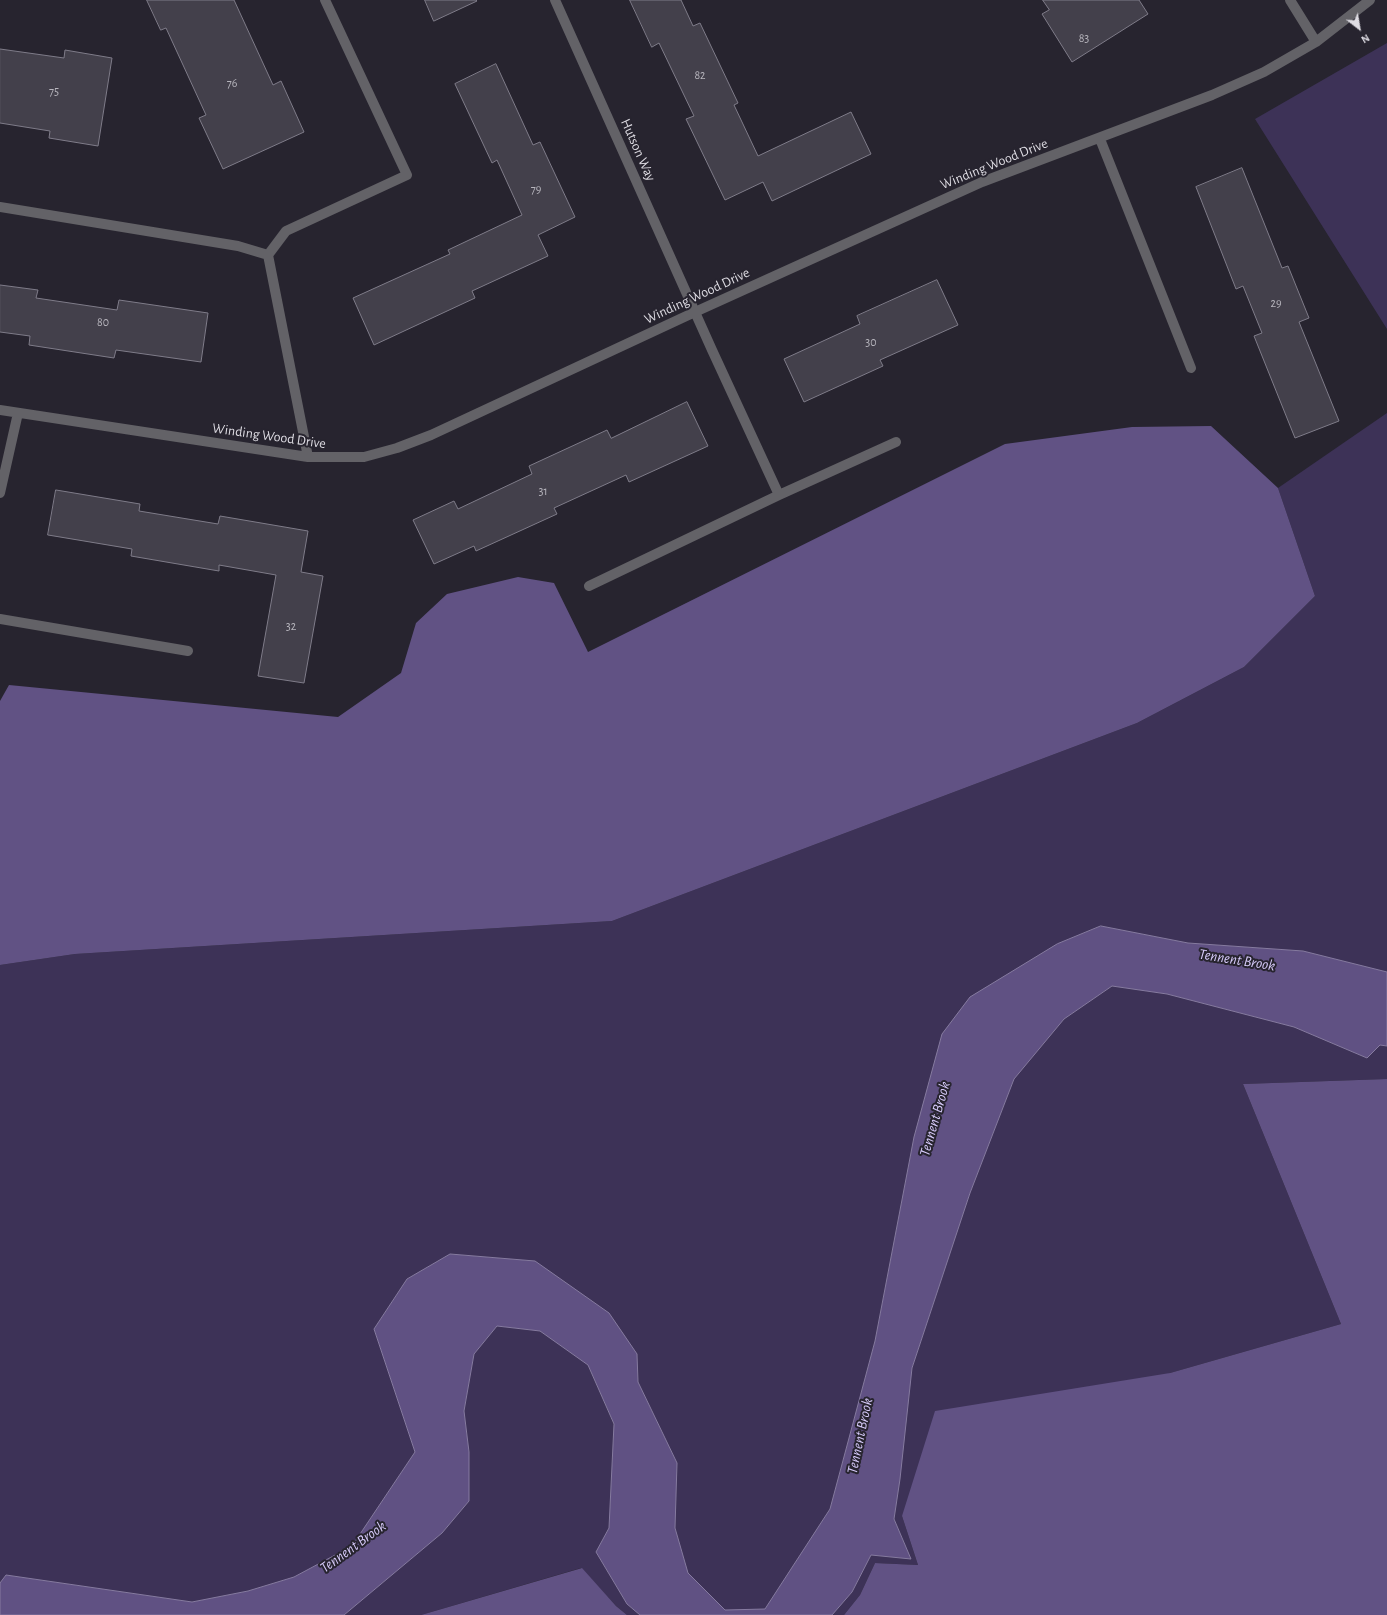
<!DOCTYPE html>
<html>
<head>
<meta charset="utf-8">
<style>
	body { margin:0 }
	#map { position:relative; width:1387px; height:1615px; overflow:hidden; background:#27242f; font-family:"Alegreya Sans",sans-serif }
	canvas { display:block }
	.north { position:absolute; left:1339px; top:8px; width:40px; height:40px; -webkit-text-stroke:3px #27242f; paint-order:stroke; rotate:149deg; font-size:11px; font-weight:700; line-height:16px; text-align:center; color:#dedce3 }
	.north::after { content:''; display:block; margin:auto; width:14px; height:18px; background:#dedce3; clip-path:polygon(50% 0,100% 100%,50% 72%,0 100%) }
</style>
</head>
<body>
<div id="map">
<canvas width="1387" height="1615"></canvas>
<div class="north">N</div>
</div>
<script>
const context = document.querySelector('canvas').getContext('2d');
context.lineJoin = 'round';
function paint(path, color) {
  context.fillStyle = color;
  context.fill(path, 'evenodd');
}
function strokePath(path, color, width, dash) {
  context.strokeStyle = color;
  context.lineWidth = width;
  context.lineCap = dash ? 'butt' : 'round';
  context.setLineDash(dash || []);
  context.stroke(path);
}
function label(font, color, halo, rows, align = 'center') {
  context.font = font + ' "Alegreya Sans",sans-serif';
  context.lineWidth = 4;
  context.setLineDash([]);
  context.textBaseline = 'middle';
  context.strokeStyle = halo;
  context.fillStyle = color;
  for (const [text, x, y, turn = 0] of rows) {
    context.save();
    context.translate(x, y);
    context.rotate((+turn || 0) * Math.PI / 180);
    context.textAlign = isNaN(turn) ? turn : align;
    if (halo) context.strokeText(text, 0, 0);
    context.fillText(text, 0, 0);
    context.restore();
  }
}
paint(new Path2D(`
	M1387,43V329L1255,119Z
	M1387,413V972L1303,951L1188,943L1101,926L914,1138L875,1341L830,1509L765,1610H725L688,1574L675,1528L677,1463L638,1382L637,1354L535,1261L450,1254L407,1279L374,1329L415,1452L352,1546L294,1577L248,1591L192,1602L6,1575L0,1583V965L75,954L612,921L1137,723L1244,667L1315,596L1278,488Z
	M1112,986L1167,994L1294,1027L1367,1058L1380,1044L1387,1046V1079L1243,1084L1341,1324L1170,1373L902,1516L918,1565L875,1563L860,1595L844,1615H832L852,1592L871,1555L911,1559L894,1519L912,1368L970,1193L1014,1079L1064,1019Z
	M497,1326L540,1331L588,1365L614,1425L609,1528L596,1552L627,1604L640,1615H627L616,1606L581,1568L421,1615H344L442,1533L469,1501V1452L464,1411L474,1354Z`), '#3d3257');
paint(new Path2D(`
	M1211,426L1278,488L1315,596L1244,667L1137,723L612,921L75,954L0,965V701L9,685L338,717L401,673L416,623L447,594L518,577L554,583L588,652L1005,444L1132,427Z
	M1387,1079V1615H844L860,1595L875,1563L918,1565L902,1516L935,1411L1170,1373L1341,1324L1243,1084Z
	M582,1568L616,1606L627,1615H421Z`), '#615284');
const water = new Path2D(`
	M1101,926L1188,943L1303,951L1387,972V1046L1380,1045L1367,1058L1294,1027L1167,994L1112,986L1064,1019L1014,1079L970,1193L912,1368L900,1479L894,1519L911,1559L871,1555L852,1592L832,1615H640L627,1604L596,1552L609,1528L614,1424L588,1365L540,1331L497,1326L474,1354L464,1411L469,1452V1501L442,1533L344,1615H0V1583L6,1575L192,1602L248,1591L294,1577L352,1546L415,1452L374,1329L407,1279L450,1254L535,1261L609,1313L637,1354L638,1382L677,1463L675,1528L688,1573L725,1610L765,1609L830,1509L875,1341L914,1137L942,1034L970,997L1057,944Z`);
paint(water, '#605183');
strokePath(water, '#867ba0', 1);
const building = new Path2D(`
	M147,0H234L273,85L281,81L304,132L223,169L199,118L206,115L166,28L161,30Z
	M425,0H476L477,1L434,21Z
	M630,0H681L693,26L700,23L738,103L734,105L758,156L851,112L871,154L772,201L763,182L725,200L686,119L694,116L659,43L652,47Z
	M1043,0H1139L1148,14L1072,62L1042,14L1049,10Z
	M0,49L64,58L65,50L112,58L98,146L49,138L50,131L0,123Z
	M496,64L533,145L540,142L575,217L538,235L548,256L472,291L475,298L374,345L353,298L450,254L448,250L522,215L497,160L492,163L455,84Z
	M1242,168L1282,268L1288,266L1309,318L1299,322L1339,421L1295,438L1254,336L1262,333L1243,286L1236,289L1196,187Z
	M937,280L958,325L880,360L883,366L804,402L784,359L860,324L857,316Z
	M0,285L38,290L36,298L117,310L119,300L208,313L201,362L116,350L114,358L29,345L30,336L0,332Z
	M687,402L708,446L629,482L626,475L554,508L557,514L476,551L474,546L434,564L413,520L454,501L458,509L532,474L529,466L607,430L611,438Z
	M56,490L140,504L139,511L218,524L220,516L308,531L301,572L323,576L304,683L258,676L276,575L219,565V571L131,556L132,549L48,535Z`);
paint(building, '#43404b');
strokePath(building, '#7f7c89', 1);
strokePath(new Path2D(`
	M555,0L712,350L779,495
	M1290,0L1316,42
	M1100,139L1191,368
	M0,207L238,246L268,255L286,231L407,175L325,0
	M268,255L308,457
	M0,410L308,457H364L397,448L431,435L695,312L982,182L1212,95L1264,72L1316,42L1370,0
	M0,493L18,413
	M589,586L779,495L896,442
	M0,619L188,651`), '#636267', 10);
label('12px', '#b7b5bd', null, [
	["83",1084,38],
	["82",700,75],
	["76",232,83],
	["75",54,91],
	["79",536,189],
	["29",1276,303],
	["80",103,322],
	["30",871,342],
	["31",543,491],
	["32",291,626]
]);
label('14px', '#dedce3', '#27242f', [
	["Hutson Way",638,150,66],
	["Winding Wood Drive",994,164,-22],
	["Winding Wood Drive",697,296,-25],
	["Winding Wood Drive",269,436,8]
]);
label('italic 15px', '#d7cbfa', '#27242f', [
	["Tennent Brook",1237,960,9],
	["Tennent Brook",935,1119,-74],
	["Tennent Brook",860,1436,-78],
	["Tennent Brook",353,1547,-36]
]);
</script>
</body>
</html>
